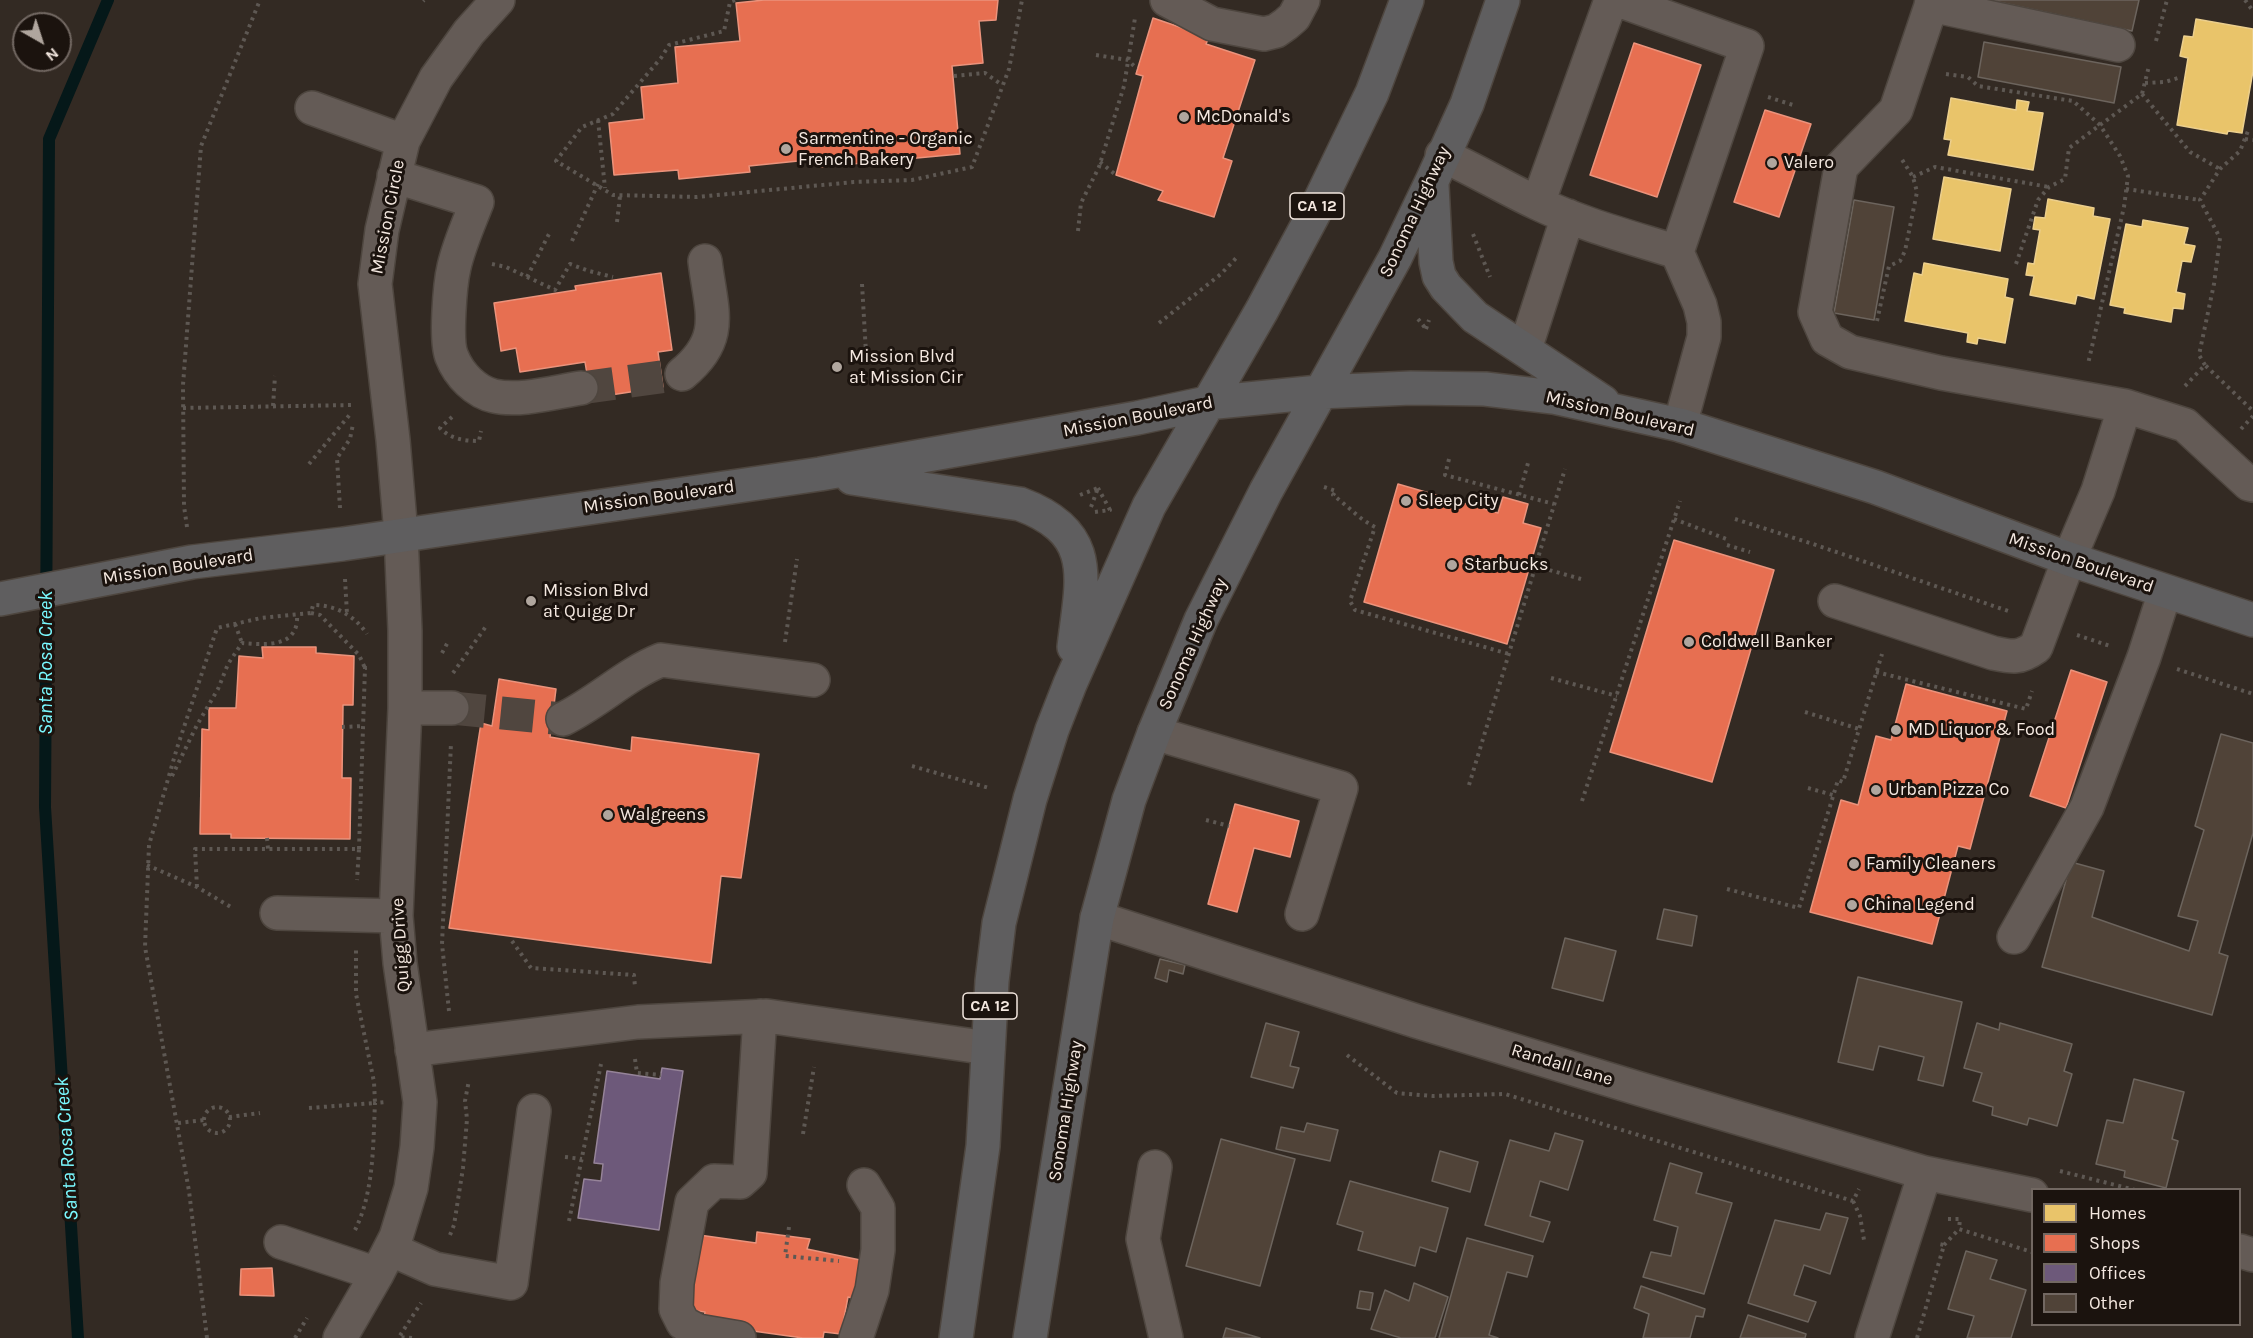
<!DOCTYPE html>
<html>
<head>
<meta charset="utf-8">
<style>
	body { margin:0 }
	#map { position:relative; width:2253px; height:1338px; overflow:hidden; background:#332a23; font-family:Karla,sans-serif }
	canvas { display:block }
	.legend { position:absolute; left:2031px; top:1188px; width:210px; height:138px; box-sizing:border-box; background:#1b130e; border:2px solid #726862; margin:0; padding:8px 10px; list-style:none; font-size:18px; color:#f4e8e0 }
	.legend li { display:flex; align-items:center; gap:12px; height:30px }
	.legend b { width:30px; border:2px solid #726862 }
	.north { position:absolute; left:12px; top:12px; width:60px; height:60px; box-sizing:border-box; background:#1b130e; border:2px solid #726862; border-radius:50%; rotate:141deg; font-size:16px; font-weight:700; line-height:24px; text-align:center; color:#f4e8e0 }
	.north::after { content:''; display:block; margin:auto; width:21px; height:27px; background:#b0a69e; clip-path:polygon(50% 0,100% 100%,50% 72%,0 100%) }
</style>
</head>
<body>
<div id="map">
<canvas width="2253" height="1338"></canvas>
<ul class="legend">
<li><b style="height:16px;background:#e9c46a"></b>Homes</li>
<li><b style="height:16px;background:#e76f51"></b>Shops</li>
<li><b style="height:16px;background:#6d597a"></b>Offices</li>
<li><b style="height:16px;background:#504338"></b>Other</li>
</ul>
<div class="north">N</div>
</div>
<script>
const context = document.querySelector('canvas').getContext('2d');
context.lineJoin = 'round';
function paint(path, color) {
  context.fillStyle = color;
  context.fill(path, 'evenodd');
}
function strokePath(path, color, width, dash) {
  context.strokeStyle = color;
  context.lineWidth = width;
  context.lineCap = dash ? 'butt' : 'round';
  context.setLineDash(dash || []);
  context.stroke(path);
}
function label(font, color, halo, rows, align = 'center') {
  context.font = font + ' Karla,sans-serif';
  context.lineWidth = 6;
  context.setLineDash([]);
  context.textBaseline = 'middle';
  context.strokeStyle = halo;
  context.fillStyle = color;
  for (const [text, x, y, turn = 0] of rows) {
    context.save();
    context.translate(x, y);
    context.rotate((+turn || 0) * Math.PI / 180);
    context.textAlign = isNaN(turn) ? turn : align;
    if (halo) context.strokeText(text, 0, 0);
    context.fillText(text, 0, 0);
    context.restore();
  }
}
const homes = new Path2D(`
	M2196,19L2253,29V71L2242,133L2228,131L2227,134L2177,125L2188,58L2180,56L2184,36L2193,37Z
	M1951,98L2016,110L2017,100L2029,102L2027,111L2043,113L2033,170L1948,155L1951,140L1944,139Z
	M1944,177L2011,189L2000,251L1933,239Z
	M2048,199L2094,208L2093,216L2110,219L2094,299L2077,295L2075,304L2030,295L2034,276L2026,275L2028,263L2034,264L2040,230L2033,229L2035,217L2045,218Z
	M2143,220L2188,228L2184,244L2195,246L2191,262L2182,261L2176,292L2185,294L2183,309L2173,308L2171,322L2124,313L2125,308L2110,305L2126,224L2142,227Z
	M1924,263L2008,279L2005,297L2013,299L2005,343L1978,338L1977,344L1967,342L1968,333L1905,321L1914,273L1922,275Z`);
paint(homes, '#e9c46a');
strokePath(homes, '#eccf8d', 1.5);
const shops = new Path2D(`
	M764,0H998L996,20L979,21L983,63L952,66L960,154L820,167L818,159L749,166L750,172L679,179L678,170L614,175L609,123L644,119L641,87L678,83L675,47L740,41L736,3Z
	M1153,18L1209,37L1206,44L1255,60L1223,158L1232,161L1214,217L1158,200L1163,191L1116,175L1143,76L1136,74Z
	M1634,43L1701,65L1657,197L1590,175Z
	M1765,110L1811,124L1779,217L1734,202Z
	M661,273L672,350L658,352L663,387L591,398L585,362L520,372L516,348L501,351L494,303L576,290L575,286Z
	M1398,484L1498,513L1503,497L1528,504L1523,523L1541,528L1507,644L1364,602Z
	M1674,540L1774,570L1712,782L1610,752Z
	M262,647H316V653L354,656L353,705H343L342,778H351L350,839L231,838V834H200L202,729L209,730V708H236L239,656L263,658Z
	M2071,670L2107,682L2066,808L2030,796Z
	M499,679L556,689L550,737L631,751L632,737L759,754L741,878L721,876L711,963L449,928L481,723L492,726Z
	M1906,684L2007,711L1970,849L1958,846L1932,944L1810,912L1841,800L1858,805L1876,736L1891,740Z
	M1235,804L1299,821L1290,857L1254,848L1237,912L1208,904Z
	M757,1232L810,1239L807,1249L865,1261L860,1300L848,1297L841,1334L824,1332L823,1338H803L703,1324L705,1312L681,1309L692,1234L756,1243Z
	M272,1268L274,1296L240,1295L241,1269Z`);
paint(shops, '#e76f51');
strokePath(shops, '#eb937c', 1.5);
const offices = new Path2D(`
	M662,1068L683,1071L659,1230L578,1218L584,1179L601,1181L603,1164L594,1163L607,1071L660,1079Z`);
paint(offices, '#6d597a');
strokePath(offices, '#968499', 1.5);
strokePath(new Path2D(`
	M78,1338L45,807L49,139L108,0`), '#051819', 12);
const building = new Path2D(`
	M1989,0H2139L2132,31Z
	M1984,42L2121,67L2114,103L1978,77Z
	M1854,200L1894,207L1874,320L1834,313Z
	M2221,734L2253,743V833L2219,953L2228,956L2212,1015L2042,967L2071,862L2104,871L2092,917L2189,951L2198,921L2178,916L2204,830L2195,826Z
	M1664,909L1697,916L1692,946L1657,939Z
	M1565,938L1616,951L1603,1001L1552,988Z
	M1160,959L1185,965L1183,974L1169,970L1167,982L1155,978Z
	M1858,977L1962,1002L1943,1086L1918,1080L1924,1057L1879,1046L1873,1070L1838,1062Z
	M1266,1023L1299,1032L1290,1066L1299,1068L1293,1088L1251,1077Z
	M1977,1023L1999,1030L2000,1023L2072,1044L2064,1071L2072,1074L2057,1126L2029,1118L2027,1125L1992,1115L1993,1107L1973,1101L1982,1073L1964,1068Z
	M2134,1079L2184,1092L2172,1139L2178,1141L2166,1188L2124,1177L2125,1171L2096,1164L2107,1120L2123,1123Z
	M1307,1123L1338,1130L1330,1161L1276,1149L1281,1127L1304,1132Z
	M1555,1133L1583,1141L1568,1190L1540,1181L1530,1216L1550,1222L1543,1242L1485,1225L1510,1140L1549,1151Z
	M1221,1139L1295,1159L1260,1286L1186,1266Z
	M1440,1151L1478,1162L1470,1192L1432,1181Z
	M1670,1163L1702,1173L1696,1193L1732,1203L1704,1294L1643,1277L1651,1252L1671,1256L1678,1227L1654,1220Z
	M1350,1181L1448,1208L1436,1252L1420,1247L1415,1266L1358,1250L1363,1232L1337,1224Z
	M1826,1213L1848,1218L1830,1274L1804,1265L1794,1295L1816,1302L1808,1322L1748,1303L1775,1220L1820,1230Z
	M1467,1238L1533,1256L1527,1277L1507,1272L1489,1335L1498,1338H1439Z
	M1966,1251L1997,1260L1990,1279L2026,1290L2011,1338H1967L1974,1316L1948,1309Z
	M1414,1283L1448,1297L1435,1338H1401L1371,1329L1385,1290L1409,1301Z
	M1641,1286L1705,1309L1703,1317L1696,1316L1690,1338H1643L1649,1314L1634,1308Z
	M1360,1291L1373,1293L1370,1310L1357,1308Z
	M1748,1315L1806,1334L1805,1338H1740Z
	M1226,1328L1260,1338H1223Z`);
paint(building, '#504338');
strokePath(building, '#6c645d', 1.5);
strokePath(new Path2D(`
	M581,388L682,374
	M452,708L563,719`), '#50463f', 33, [33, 16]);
const minor = new Path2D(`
	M1167,0L1212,24L1264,34L1276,31L1286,24L1294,17L1303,0
	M1618,0L1747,46L1677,252L1700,305L1704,322V337L1680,425
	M1933,0L1896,110L1841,167L1815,312L1827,339L1850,352L1941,373L2125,406L2185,425L2249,484L2253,485
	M1931,5L2118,45
	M312,108L403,141
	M1442,155C1475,170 1505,188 1537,203C1581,224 1630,237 1677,252
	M394,176L477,202C469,223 459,245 454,267C450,284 445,342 452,357C459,375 476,392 494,396C519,402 555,392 581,388
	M1538,203L1611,0
	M1525,349L1568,216
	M682,374C726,338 711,311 705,261
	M1835,601L1993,653C2012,657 2019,659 2036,647L2069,559L2098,491L2125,406
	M405,708H452
	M563,719C598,702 626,674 661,660L813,680
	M1154,733L1341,788L1302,914
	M277,913L396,916
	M1097,918L1416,1021L1640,1089L1925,1173L2032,1195
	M2014,937L2087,807L2144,657L2165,592
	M412,1050L638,1022L767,1016L988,1048
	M1155,1167L1143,1239L1166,1338
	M281,1242L377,1274
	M390,1249L435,1269L511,1283L534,1111
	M2240,1251L2253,1255
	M340,1338L377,1274L396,1237L411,1188L417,1147L420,1102L400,963L396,916L405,708V631L401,534L393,440L375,284L382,230L403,141L436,78L469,32L498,0
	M739,1338L698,1331L683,1323L676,1309L677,1283L692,1202L714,1181L740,1182L750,1173L760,1016
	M856,1338L872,1290L878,1250V1208L864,1185
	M1872,1338L1925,1173`);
const major = new Path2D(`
	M1432,185L1436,262L1439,276L1446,287L1475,317L1603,402
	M852,478L1020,504C1098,533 1082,579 1074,647
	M0,599L192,562L343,544L820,474L1137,418L1207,403L1319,392L1411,388L1485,389L1553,397L1680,425L1875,487L2069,559L2253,620
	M956,1338L983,1146L992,981L999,923L1030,799L1052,730L1070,684L1149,506L1262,310L1313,215L1372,93L1407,0
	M1030,1338L1097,918L1129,800L1154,733L1201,620L1266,491L1395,258L1432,181L1467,104L1503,0`);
strokePath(minor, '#4e463f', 36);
strokePath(major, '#4e463f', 36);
strokePath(new Path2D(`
	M735,0L730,2L724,31L669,45L661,58L613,114L582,127L556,161L613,195L697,197L854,182L912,180L972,167L1009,69L1022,0
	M2245,0L2253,11
	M423,1L424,0
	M2156,41L2167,0
	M1096,55L1128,60L1137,69
	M1946,74L1968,77L1978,86L2073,101L2100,125L2120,156L2128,176L2124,207L2088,364
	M954,76L985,73L1002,85
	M2145,83L2165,82L2178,78
	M2142,94L2190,152L2220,169
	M1768,97L1793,105
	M598,120L605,188
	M2245,139L2253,140
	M1100,162L1116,175
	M1913,177L1935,167L2049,187
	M2126,189L2200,200
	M617,222L620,196
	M1078,231L1081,203L1099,167L1124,86L1135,18
	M1473,234L1490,277
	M572,241L598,184
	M492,264L506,267L555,290L570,264L589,271L613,277
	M2016,264L2038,200L2049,187L2065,179L2069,148L2142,94L2149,66
	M527,277L549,234
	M862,284L866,353
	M1418,319L1426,329
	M1877,321L1889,266L1900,261L1905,251L1917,192L1913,177L1901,158
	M1159,323L1221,274L1238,256
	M1426,329L1429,320
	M2205,365L2199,355L2214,284L2220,238L2200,200L2220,169L2240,151L2248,131
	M2185,386L2205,365L2253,411
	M273,406L275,376
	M183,408L353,405
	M452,417L440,428C450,439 465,441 479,441L481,431
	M2241,429L2253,416
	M1449,459L1445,475L1554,504
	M309,464L352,412
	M1324,487L1336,491L1333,495C1348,506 1359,519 1375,527L1350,601L1355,610L1509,654
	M1080,495L1098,488
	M1519,495L1528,463
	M1091,507L1098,488
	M340,508L337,458L350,439L353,424
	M1095,512L1110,510L1098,488
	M1674,519L1729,540
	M1735,519L1813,544L2011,612
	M187,527L184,506L183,385L201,146L260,0
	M1727,545L1750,552
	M1535,566L1581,579
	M345,579L347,614
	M311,613L320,615L359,655L365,668
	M235,624L242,643
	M2077,635L2110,646
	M785,642L797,559
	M442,653L449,640
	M2177,669L2253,694
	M1876,672L2026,709L2032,691
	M453,673L487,625
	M1551,678L1617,696
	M1805,712L1859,729
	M342,727L363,726
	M912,766L989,788
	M172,776L197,725L218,689L228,664L242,643C265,645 299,648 297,615
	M1469,785L1565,469
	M1808,788L1833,795
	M1582,801L1680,501
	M1206,820L1229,826
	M267,838L268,849
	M359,849L365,668H369
	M147,865L197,887L231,907
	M197,887L195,849H359L357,880
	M1727,889L1799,908L1838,780L1843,782L1882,654
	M512,941L531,968L634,975L635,987
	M449,1011L442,944L451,743
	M1347,1055L1397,1093L1433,1096L1505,1094L1853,1201L1859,1189
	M635,1059L637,1073L661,1075
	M204 1120a13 13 0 1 1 26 0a13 13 0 1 1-26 0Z
	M309,1108L375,1103L374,1082L356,994V950
	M229,1117L260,1113
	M178,1123L204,1120
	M803,1134L814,1067
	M565,1157L582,1159
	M2060,1171L2135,1190
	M1853,1201L1860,1216L1864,1240
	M1948,1219H1960L1959,1229L2032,1252
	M569,1221L601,1064
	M789,1227L785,1256L839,1261
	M355,1230C374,1192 373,1145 375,1103L385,1102
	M450,1235L454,1225L463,1168L467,1119L465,1101L469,1080
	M1944,1245L1959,1229
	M207,1338L189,1191L145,947L149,845L177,748L217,628L261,618L311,613L313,605C336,605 355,616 367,634
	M295,1338L307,1318
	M412,1338L399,1337L421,1303
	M1917,1338L1944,1245L1939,1244`), '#5e5853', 4, [3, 4.5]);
strokePath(minor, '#645b56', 33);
strokePath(major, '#5f5e5f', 33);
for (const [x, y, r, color] of [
	[1184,117,6,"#b0a69e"],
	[786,149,6,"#b0a69e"],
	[1772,163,6,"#b0a69e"],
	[837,367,6,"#b0a69e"],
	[1406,501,6,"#b0a69e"],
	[1452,565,6,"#b0a69e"],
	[531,601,6,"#b0a69e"],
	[1689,642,6,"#b0a69e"],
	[1896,730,6,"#b0a69e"],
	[1876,790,6,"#b0a69e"],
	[608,815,6,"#b0a69e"],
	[1854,864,6,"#b0a69e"],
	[1852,905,6,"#b0a69e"]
]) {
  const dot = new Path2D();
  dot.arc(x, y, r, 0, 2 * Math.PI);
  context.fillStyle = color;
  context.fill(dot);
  strokePath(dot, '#1b130e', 2);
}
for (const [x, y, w] of [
	[1317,206,54],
	[990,1006,54]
]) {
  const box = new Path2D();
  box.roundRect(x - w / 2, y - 13, w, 26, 4.5);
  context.fillStyle = '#1b130e';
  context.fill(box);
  strokePath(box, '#f4e8e0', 1.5);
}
label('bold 16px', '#f4e8e0', null, [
	["CA 12",1317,206],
	["CA 12",990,1006]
]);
label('18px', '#f4e8e0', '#1b130e', [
	["McDonald's",1196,117],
	["Sarmentine - Organic",798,139],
	["French Bakery",798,160],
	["Valero",1784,163],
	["Mission Blvd",849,357],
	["at Mission Cir",849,378],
	["Sleep City",1418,501],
	["Starbucks",1464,565],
	["Mission Blvd",543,591],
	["at Quigg Dr",543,612],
	["Coldwell Banker",1701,642],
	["MD Liquor & Food",1908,730],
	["Urban Pizza Co",1888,790],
	["Walgreens",620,815],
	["Family Cleaners",1866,864],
	["China Legend",1864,905]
], 'left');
label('18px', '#f4e8e0', '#1b130e', [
	["Sonoma Highway",1415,212,-65],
	["Mission Circle",388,217,-79],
	["Mission Boulevard",1620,414,13],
	["Mission Boulevard",1138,417,-11],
	["Mission Boulevard",659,497,-8],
	["Mission Boulevard",2081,563,19],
	["Mission Boulevard",178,567,-9],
	["Sonoma Highway",1193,644,-66],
	["Quigg Drive",401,945,-94],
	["Randall Lane",1562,1065,17],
	["Sonoma Highway",1066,1111,-81]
]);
label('italic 20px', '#7af9ff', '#1b130e', [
	["Santa Rosa Creek",46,663,-90],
	["Santa Rosa Creek",67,1149,-94]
]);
</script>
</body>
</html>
